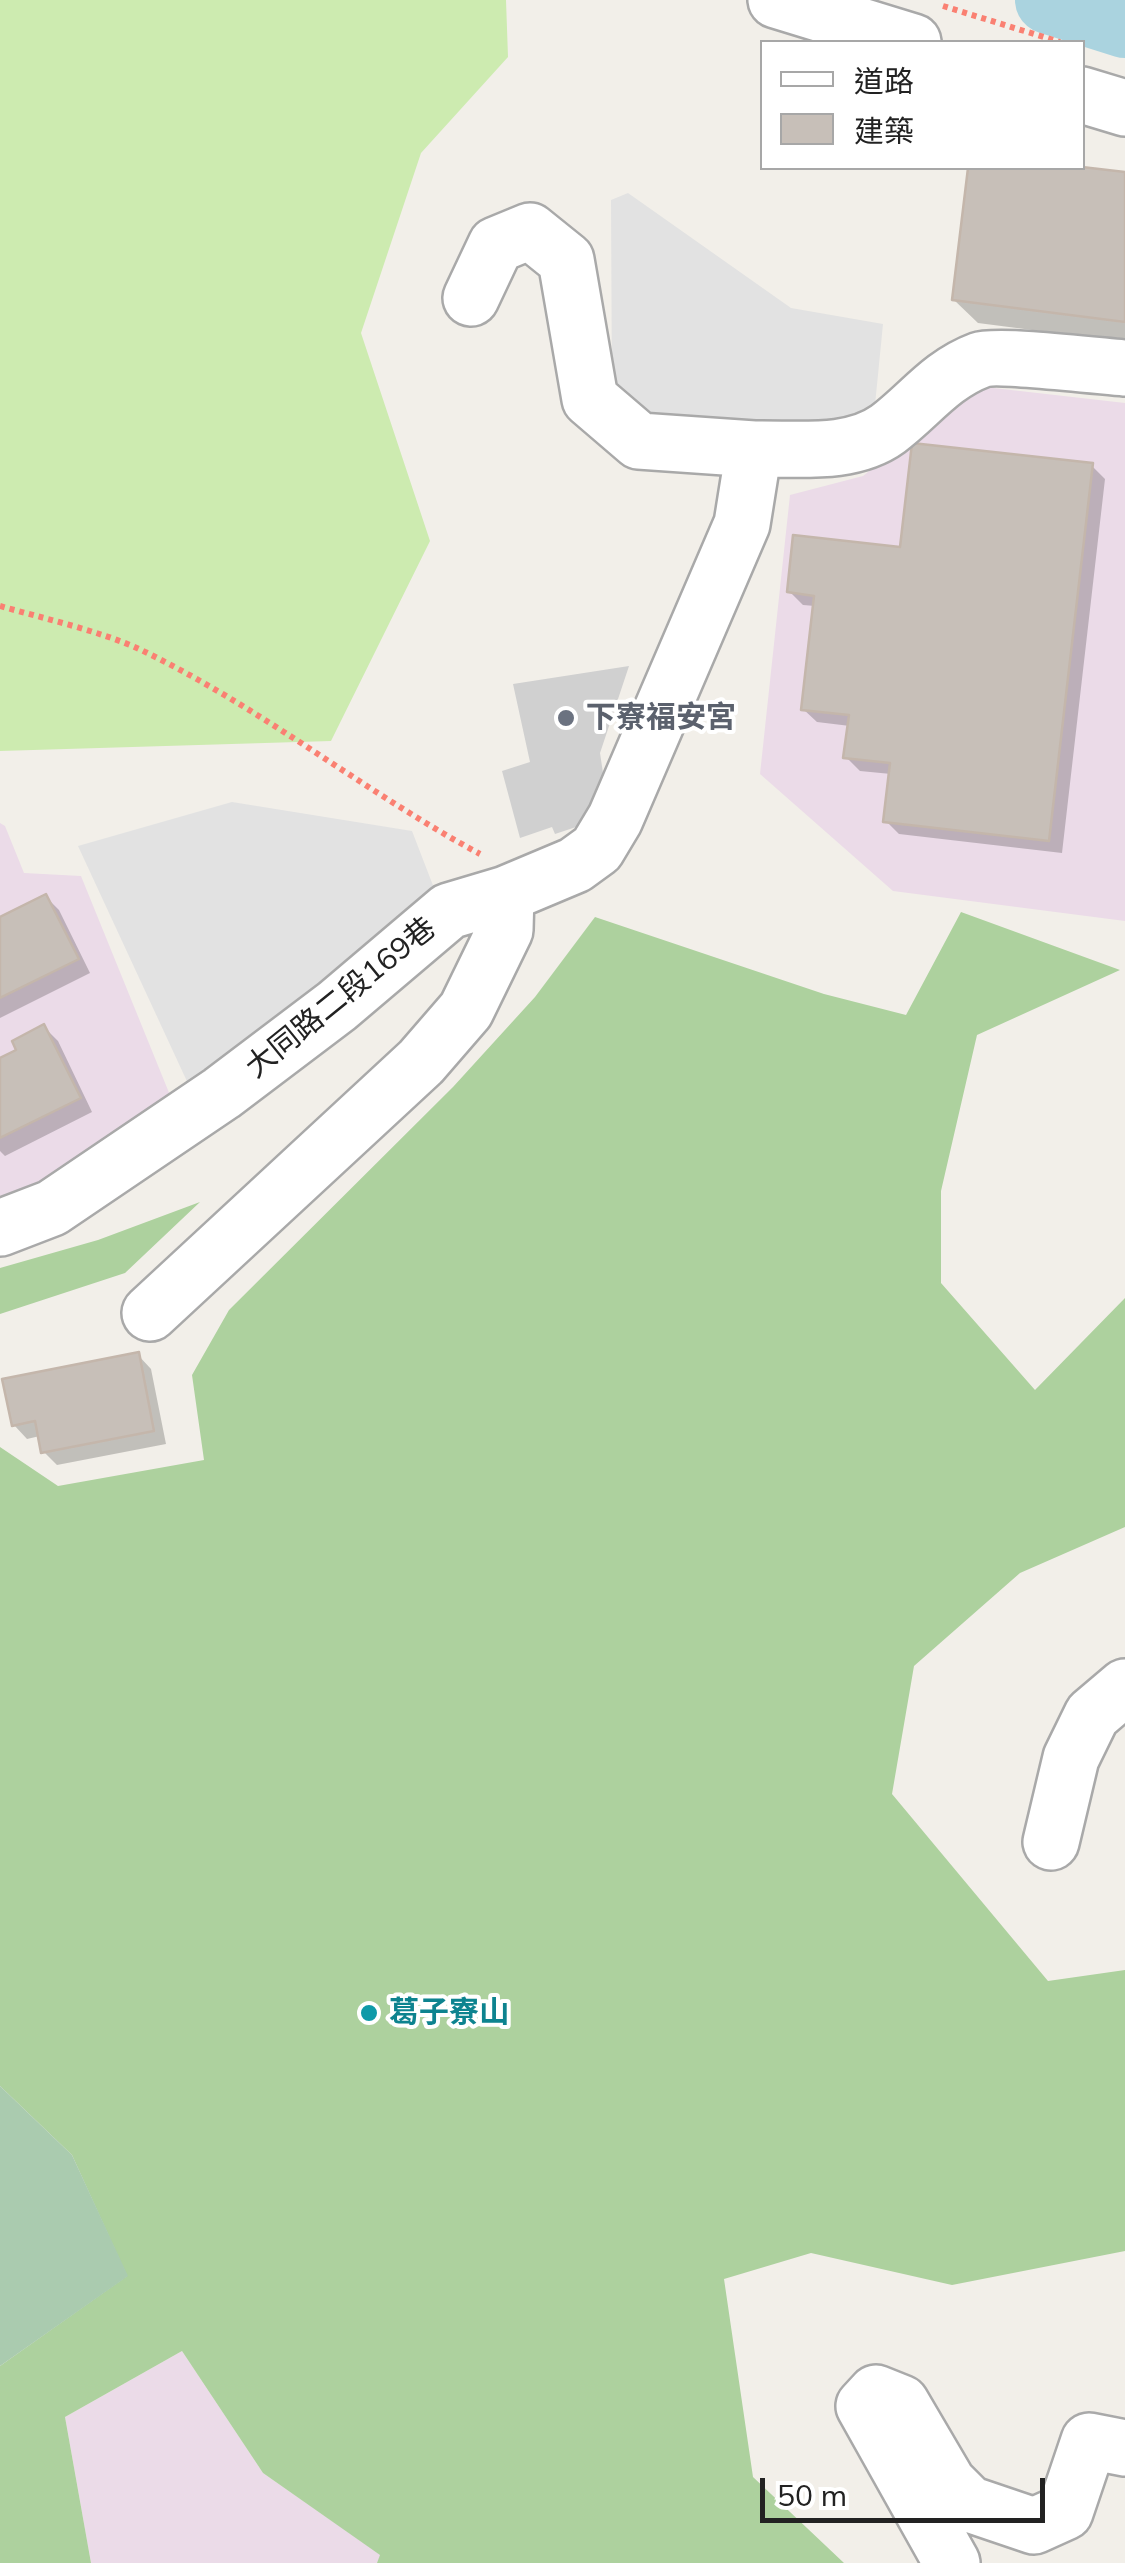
<!DOCTYPE html>
<html>
<head>
<meta charset="utf-8">
<style>
	body { margin:0 }
	#map { position:relative; width:1125px; height:2563px; overflow:hidden; background:#f2efe9; font-family:Mulish,"Noto Sans TC",sans-serif }
	canvas { display:block }
	.legend { position:absolute; left:760px; top:40px; width:325px; height:130px; box-sizing:border-box; background:#fff; border:2px solid #a7a7a7; margin:0; padding:12px 18px; list-style:none; font-size:30px; color:#222 }
	.legend li { display:flex; align-items:center; gap:20px; height:50px }
	.legend b { width:50px; border:2px solid #a7a7a7 }
	.scale { position:absolute; left:760px; top:2478px; width:285px; height:45px; box-sizing:border-box; border:5px solid #222; border-top:0; padding-left:12px; font-size:30px; line-height:35px; white-space:nowrap; color:#222; -webkit-text-stroke:8px #fff; paint-order:stroke }
</style>
</head>
<body>
<div id="map">
<canvas width="1125" height="2563"></canvas>
<ul class="legend">
<li><b style="height:12px;background:#fff"></b>道路</li>
<li><b style="height:28px;background:#c7bfb8"></b>建築</li>
</ul>
<div class="scale">50 m</div>
</div>
<script>
const context = document.querySelector('canvas').getContext('2d');
context.lineJoin = 'round';
function paint(path, color) {
  context.fillStyle = color;
  context.fill(path, 'evenodd');
}
function strokePath(path, color, width, dash) {
  context.strokeStyle = color;
  context.lineWidth = width;
  context.lineCap = dash ? 'butt' : 'round';
  context.setLineDash(dash || []);
  context.stroke(path);
}
function label(font, color, halo, rows, align = 'center') {
  context.font = font + ' Mulish,"Noto Sans TC",sans-serif';
  context.lineWidth = 8;
  context.setLineDash([]);
  context.textBaseline = 'middle';
  context.strokeStyle = halo;
  context.fillStyle = color;
  for (const [text, x, y, turn = 0] of rows) {
    context.save();
    context.translate(x, y);
    context.rotate((+turn || 0) * Math.PI / 180);
    context.textAlign = isNaN(turn) ? turn : align;
    if (halo) context.strokeText(text, 0, 0);
    context.fillText(text, 0, 0);
    context.restore();
  }
}
paint(new Path2D(`
	M976,386L1125,403V921L893,891L760,774L790,495L863,476Z
	M0,823L5,826L24,873L81,876L174,1105L0,1208Z
	M182,2351L263,2473L381,2555L377,2563H91L65,2417Z`), '#ebdbe8');
paint(new Path2D(`
	M629,666L600,753L605,786L594,821L555,834L552,827L520,838L502,771L530,762L513,684Z`), '#d0d0d0');
paint(new Path2D(`
	M0,0H506L508,57L421,153L361,333L430,541L331,741L0,751Z`), '#cdebb0');
paint(new Path2D(`
	M961,912L1120,970L977,1035L941,1191V1283L1035,1390L1125,1298V1527L1020,1573L914,1666L892,1794L1048,1981L1125,1970V2251L952,2285L811,2253L724,2279L753,2477L844,2563H377L380,2555L263,2473L182,2351L65,2417L91,2563H0V2366L127,2276L72,2155L0,2086V1447L58,1486L204,1460L192,1375L229,1310L453,1087L535,997L595,917L824,994L906,1015Z
	M200,1202L125,1273L0,1314V1268L98,1240Z`), '#add19e');
paint(new Path2D(`
	M0,2086L72,2155L128,2276L0,2366Z`), '#aacbaf');
paint(new Path2D(`
	M628,193L791,308L883,324L874,415L838,429L655,433L612,400L611,200Z
	M232,802L412,831L439,901L191,1090L78,846Z`), '#e2e2e2');
paint(new Path2D(`
	M971,168H1068L1125,175V342L978,323L954,300Z
	M1092,466L1105,479L1062,853L899,834L886,821L891,774L860,771L846,757L850,726L817,722L803,709L815,606L803,605L789,591L902,550Z
	M46,897L59,910L90,973L0,1018V920Z
	M44,1027L58,1041L92,1112L5,1156L0,1151V1061L20,1051Z
	M138,1355L151,1369L166,1444L57,1465L43,1451L40,1436L27,1439L14,1425Z`), '#0003');
strokePath(new Path2D(`
	M1049,0L1125,24`), '#aad3df', 68);
const building = new Path2D(`
	M1082,167L1125,172V322L952,300L968,168Z
	M912,443L1093,463L1049,841L883,822L890,763L843,758L849,715L801,710L814,596L787,592L793,535L900,547Z
	M46,894L79,959L0,998V917Z
	M44,1024L81,1098L0,1138V1058L16,1050L12,1041Z
	M139,1352L154,1431L41,1453L35,1421L12,1426L2,1379Z`);
paint(building, '#c7bfb8');
strokePath(building, '#c4b6ab', 2.5);
const minor = new Path2D(`
	M776,0L913,42
	M1082,95L1125,108
	M471,298L496,245L530,231L566,260L590,399L639,441L754,449
	M0,1228L52,1208L222,1093L337,1006L449,911L506,894L575,865L597,849L615,819L742,524L754,449C797,448 851,456 888,429C920,405 940,375 980,360C996,354 1100,366 1125,368
	M150,1313L421,1062L466,1010L505,930L506,894
	M1051,1842L1071,1758L1092,1715L1125,1687
	M952,2563L864,2406L876,2393L901,2403L948,2483L969,2504L1034,2526L1065,2512L1089,2441L1125,2448`);
strokePath(minor, '#a9a9a9', 60);
strokePath(new Path2D(`
	M943,6L1060,42
	M0,606C42,618 100,631 139,649C259,706 363,791 480,854`), '#fa8072', 6, [5, 5]);
strokePath(minor, '#fff', 55);
for (const [x, y, r, color] of [
	[566,718,10,"#6b7280"],
	[369,2013,10,"#0f9aa8"]
]) {
  const dot = new Path2D();
  dot.arc(x, y, r, 0, 2 * Math.PI);
  context.fillStyle = color;
  context.fill(dot);
  strokePath(dot, '#fff', 4);
}
label('bold 30px', '#5b616d', '#fff', [
	["下寮福安宮",586,718]
], 'left');
label('30px', '#222', '#fff', [
	["大同路二段169巷",341,998,-39]
]);
label('bold 30px', '#0d838f', '#fff', [
	["葛子寮山",389,2013]
], 'left');
</script>
</body>
</html>
